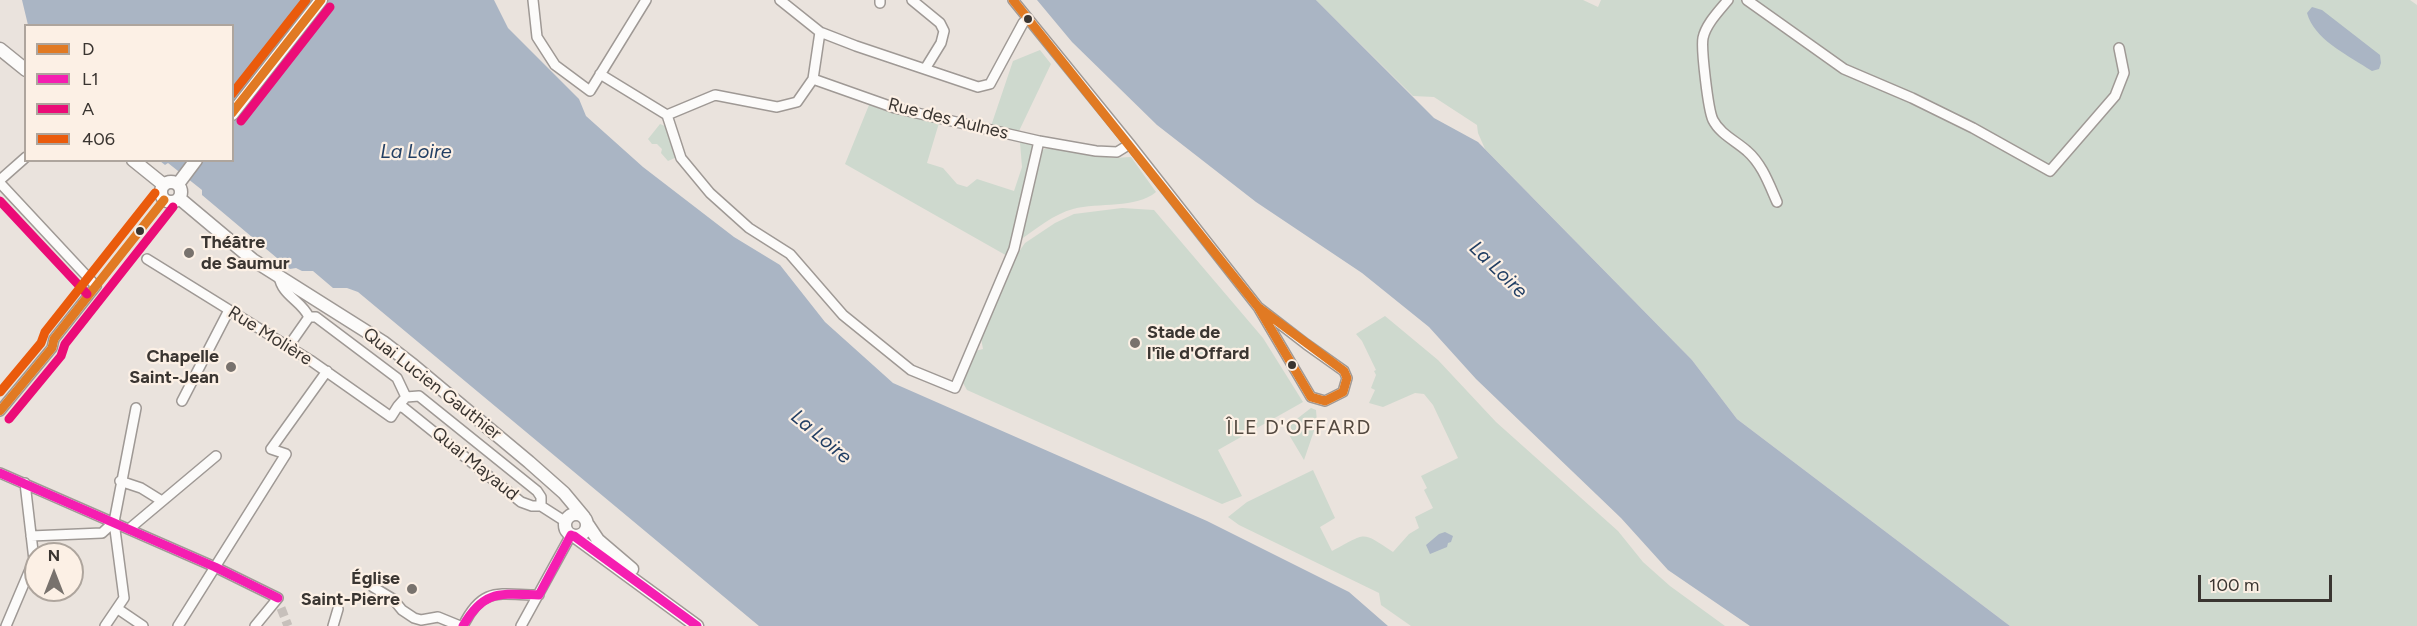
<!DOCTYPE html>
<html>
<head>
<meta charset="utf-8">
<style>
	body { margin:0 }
	#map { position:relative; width:2417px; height:626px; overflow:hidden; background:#eae3dd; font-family:Figtree,sans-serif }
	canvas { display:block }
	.legend { position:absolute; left:24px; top:24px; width:210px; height:138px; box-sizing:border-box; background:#fcf0e5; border:2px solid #aea59d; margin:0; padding:8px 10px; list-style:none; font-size:18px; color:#3a3531 }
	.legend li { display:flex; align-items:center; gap:12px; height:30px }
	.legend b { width:30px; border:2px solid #aea59d }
	.north { position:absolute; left:24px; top:542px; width:60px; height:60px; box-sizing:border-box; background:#fcf0e5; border:2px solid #aea59d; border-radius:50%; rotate:0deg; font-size:16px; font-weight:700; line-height:24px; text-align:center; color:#3a3531 }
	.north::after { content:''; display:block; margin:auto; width:21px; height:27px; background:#78726d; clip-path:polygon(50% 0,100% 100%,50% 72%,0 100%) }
	.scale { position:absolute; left:2198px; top:575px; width:134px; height:27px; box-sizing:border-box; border:3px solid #3a3531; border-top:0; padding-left:8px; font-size:18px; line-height:21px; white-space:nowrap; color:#3a3531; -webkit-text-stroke:4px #fcf0e5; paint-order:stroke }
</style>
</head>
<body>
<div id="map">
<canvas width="2417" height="626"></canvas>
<ul class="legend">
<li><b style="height:8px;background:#e17a23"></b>D</li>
<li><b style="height:8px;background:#f51eb1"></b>L1</li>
<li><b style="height:8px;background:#eb0c77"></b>A</li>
<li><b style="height:8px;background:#ea5b0c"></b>406</li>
</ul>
<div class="north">N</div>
<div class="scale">100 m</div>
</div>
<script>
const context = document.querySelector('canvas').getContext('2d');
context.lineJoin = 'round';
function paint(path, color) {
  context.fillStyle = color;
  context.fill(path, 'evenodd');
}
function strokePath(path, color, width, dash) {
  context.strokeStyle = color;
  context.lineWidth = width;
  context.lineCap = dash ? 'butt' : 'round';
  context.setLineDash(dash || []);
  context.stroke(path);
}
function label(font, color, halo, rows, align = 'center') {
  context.font = font + ' Figtree,sans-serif';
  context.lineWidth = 4.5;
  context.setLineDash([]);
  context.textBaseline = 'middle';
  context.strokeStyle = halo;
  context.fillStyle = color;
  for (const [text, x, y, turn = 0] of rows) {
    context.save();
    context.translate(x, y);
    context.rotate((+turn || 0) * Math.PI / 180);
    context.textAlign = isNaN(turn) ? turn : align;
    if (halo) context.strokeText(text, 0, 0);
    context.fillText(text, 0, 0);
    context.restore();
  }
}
paint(new Path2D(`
	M1316,0H1583L1598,7L1601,0H2410L2417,5V626H2010L1737,419L1692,360L1485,149L1478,133L1477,125L1434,97L1413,96Z
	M1040,50L1051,64L1019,131L991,126L1013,61Z
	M869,105L893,113L939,123L927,163L943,168L957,184L967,187L977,179L1014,191L1022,167L1020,142L1034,145L1009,257L845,164Z
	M660,124L665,126L677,157L668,161L661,153L662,149L657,144H652L648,139Z
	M1053,148L1113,158L1131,157L1156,192C1136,209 1099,202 1073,209C1054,214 1036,229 1020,240L1039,155L1044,149Z
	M1122,208L1154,210L1263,338L1303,402L1218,450L1242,496L1222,504L967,390L963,383L975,351L983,349L981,338L1014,259L1025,243L1055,223L1074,214Z
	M1385,316L1438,360L1496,422L1618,531L1643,562L1670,586L1725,626H1411L1381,605L1379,593L1239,525L1228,517L1247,502L1313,470L1335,518L1320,527L1332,551C1367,533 1360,530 1393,552L1409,534L1419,528L1415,517L1433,508L1424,490L1427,488L1421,476L1458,458L1433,405L1424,394L1415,393L1383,407L1369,403L1375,390L1371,388L1376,375L1374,371L1376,370L1362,341L1356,334Z
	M1311,408L1316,410L1317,422L1304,460L1285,428Z`), '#ced9ce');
paint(new Path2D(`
	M22,0H494L508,28L579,99L586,116L643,167L734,237L780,265L825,322L893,383L1207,521L1349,592L1388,626H759L358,292L347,288H333L313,271H302L296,268L290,269L202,195V190L168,163L165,165L160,161L232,160V26L28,25Z
	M1037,0H1316L1434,118L1478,142L1692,360L1737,419L2010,626H1750L1668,570L1621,518L1476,379L1429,327L1362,273L1256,202L1157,125L1072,42Z
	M2312,7L2322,10L2380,55L2381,63L2379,69L2372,71L2367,68C2346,54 2314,39 2307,13Z
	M1445,532L1453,536L1451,542L1448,543L1447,547L1430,554L1426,545L1439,534Z`), '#aab5c4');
strokePath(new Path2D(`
	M281,608L288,626`), '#c7c0bb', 9, [9, 4.5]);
const street = new Path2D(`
	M533,0L537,37L555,65L590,91L646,0
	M780,0L820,32L856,46L978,87L990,84L1023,23L1027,19
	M880,0V3
	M912,0L940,23L944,31L941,43L925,69
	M1013,0L1130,144L1258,307L1311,397L1325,401L1343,392L1347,378L1344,371L1306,344L1258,307
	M1728,0C1719,11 1706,24 1703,38C1701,48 1708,110 1713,120C1720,134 1736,141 1747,151C1762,164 1769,184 1777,202
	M1747,0L1844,69L1912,98L1973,128L2050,171L2115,96L2124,73L2119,48
	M600,74L667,115
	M813,79L895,108L1039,141L1096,151L1117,152L1130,144
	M667,115L681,158L710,193L749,228L790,254L843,315L911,370L955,388L1014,249L1039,141
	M667,115L715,95L777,107L797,102L813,79L820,32
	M0,180L26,157
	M0,183L96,286L54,339L52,348L0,411
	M147,259L310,360L391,417L398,406L404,408L521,502L532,506H541L566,522
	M279,276C282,296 301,300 309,317
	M309,317H316L397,378L406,397
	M288,347L309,317
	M182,401L229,310
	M398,406L406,397L419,396L537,491L541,497V506
	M0,473L215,567L278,598
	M120,481L141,488L162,501
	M129,529L216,456
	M31,536L102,533L114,522
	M373,587L393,599L402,610L414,618L421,620L438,617L460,626
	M118,609L143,626
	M6,626L34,560L25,483
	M105,626L124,598L114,522L136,408
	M178,626L286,454L271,449L327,371
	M255,626L278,598
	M333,626L338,609
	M463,626C483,585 500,595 539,595
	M521,626L571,535`);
const secondary = new Path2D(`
	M0,49L26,70
	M232,114L321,0
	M133,160L164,185
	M161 192a10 10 0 1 1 20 0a10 10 0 1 1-20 0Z
	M178,184L196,160
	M179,198L253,260L383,342L414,366L529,462L564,493L584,517
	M565 525a11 11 0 1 1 22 0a11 11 0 1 1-22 0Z
	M588,525L598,540L632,569
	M574,536L697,626`);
strokePath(street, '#9f9995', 12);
strokePath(secondary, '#9f9995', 15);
strokePath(street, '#fcfbfa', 9);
strokePath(secondary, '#fcfbfa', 12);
strokePath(new Path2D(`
	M1013,0L1258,307
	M232,113L321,0
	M1258,307L1344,371L1347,378L1343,392L1325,401L1311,397Z
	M0,411L52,348L54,339L164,200`), '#e17a23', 9);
strokePath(new Path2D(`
	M0,473L215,567L278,598
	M574,536L697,626
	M539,595L571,535
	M463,626C484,589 501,594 539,595`), '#f51eb1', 9);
strokePath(new Path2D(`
	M241,121L330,7
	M0,201L87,294
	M9,419L61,356L65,344L173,207`), '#eb0c77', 9);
strokePath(new Path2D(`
	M232,94L306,0
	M0,392L41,343L45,332L155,193`), '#ea5b0c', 9);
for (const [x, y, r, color] of [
	[1028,19,5,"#3a3531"],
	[140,231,5,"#3a3531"],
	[189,253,6,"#78726d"],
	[1135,343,6,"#78726d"],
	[1292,365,5,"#3a3531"],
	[231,367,6,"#78726d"],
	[412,589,6,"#78726d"]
]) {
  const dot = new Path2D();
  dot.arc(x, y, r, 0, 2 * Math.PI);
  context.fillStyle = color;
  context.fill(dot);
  strokePath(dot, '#fcf0e5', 2);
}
label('18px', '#3a3531', '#fcf0e5', [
	["Rue des Aulnes",948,119,14],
	["Rue Molière",270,336,32],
	["Quai Lucien Gauthier",432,384,38],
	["Quai Mayaud",475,464,39]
]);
label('bold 18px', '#3a3531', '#fcf0e5', [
	["Théâtre",201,243],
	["de Saumur",201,264],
	["Stade de",1147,333],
	["l'île d'Offard",1147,354],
	["Chapelle",219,357,"right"],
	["Saint-Jean",219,378,"right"],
	["Église",400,579,"right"],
	["Saint-Pierre",400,600,"right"]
], 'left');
label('italic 20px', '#223f64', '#fcf0e5', [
	["La Loire",416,152],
	["La Loire",1498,270,44],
	["La Loire",821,437,40]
]);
context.letterSpacing = '1.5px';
label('20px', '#534940', '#fcf0e5', [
	["ÎLE D'OFFARD",1299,428]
]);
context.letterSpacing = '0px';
</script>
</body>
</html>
